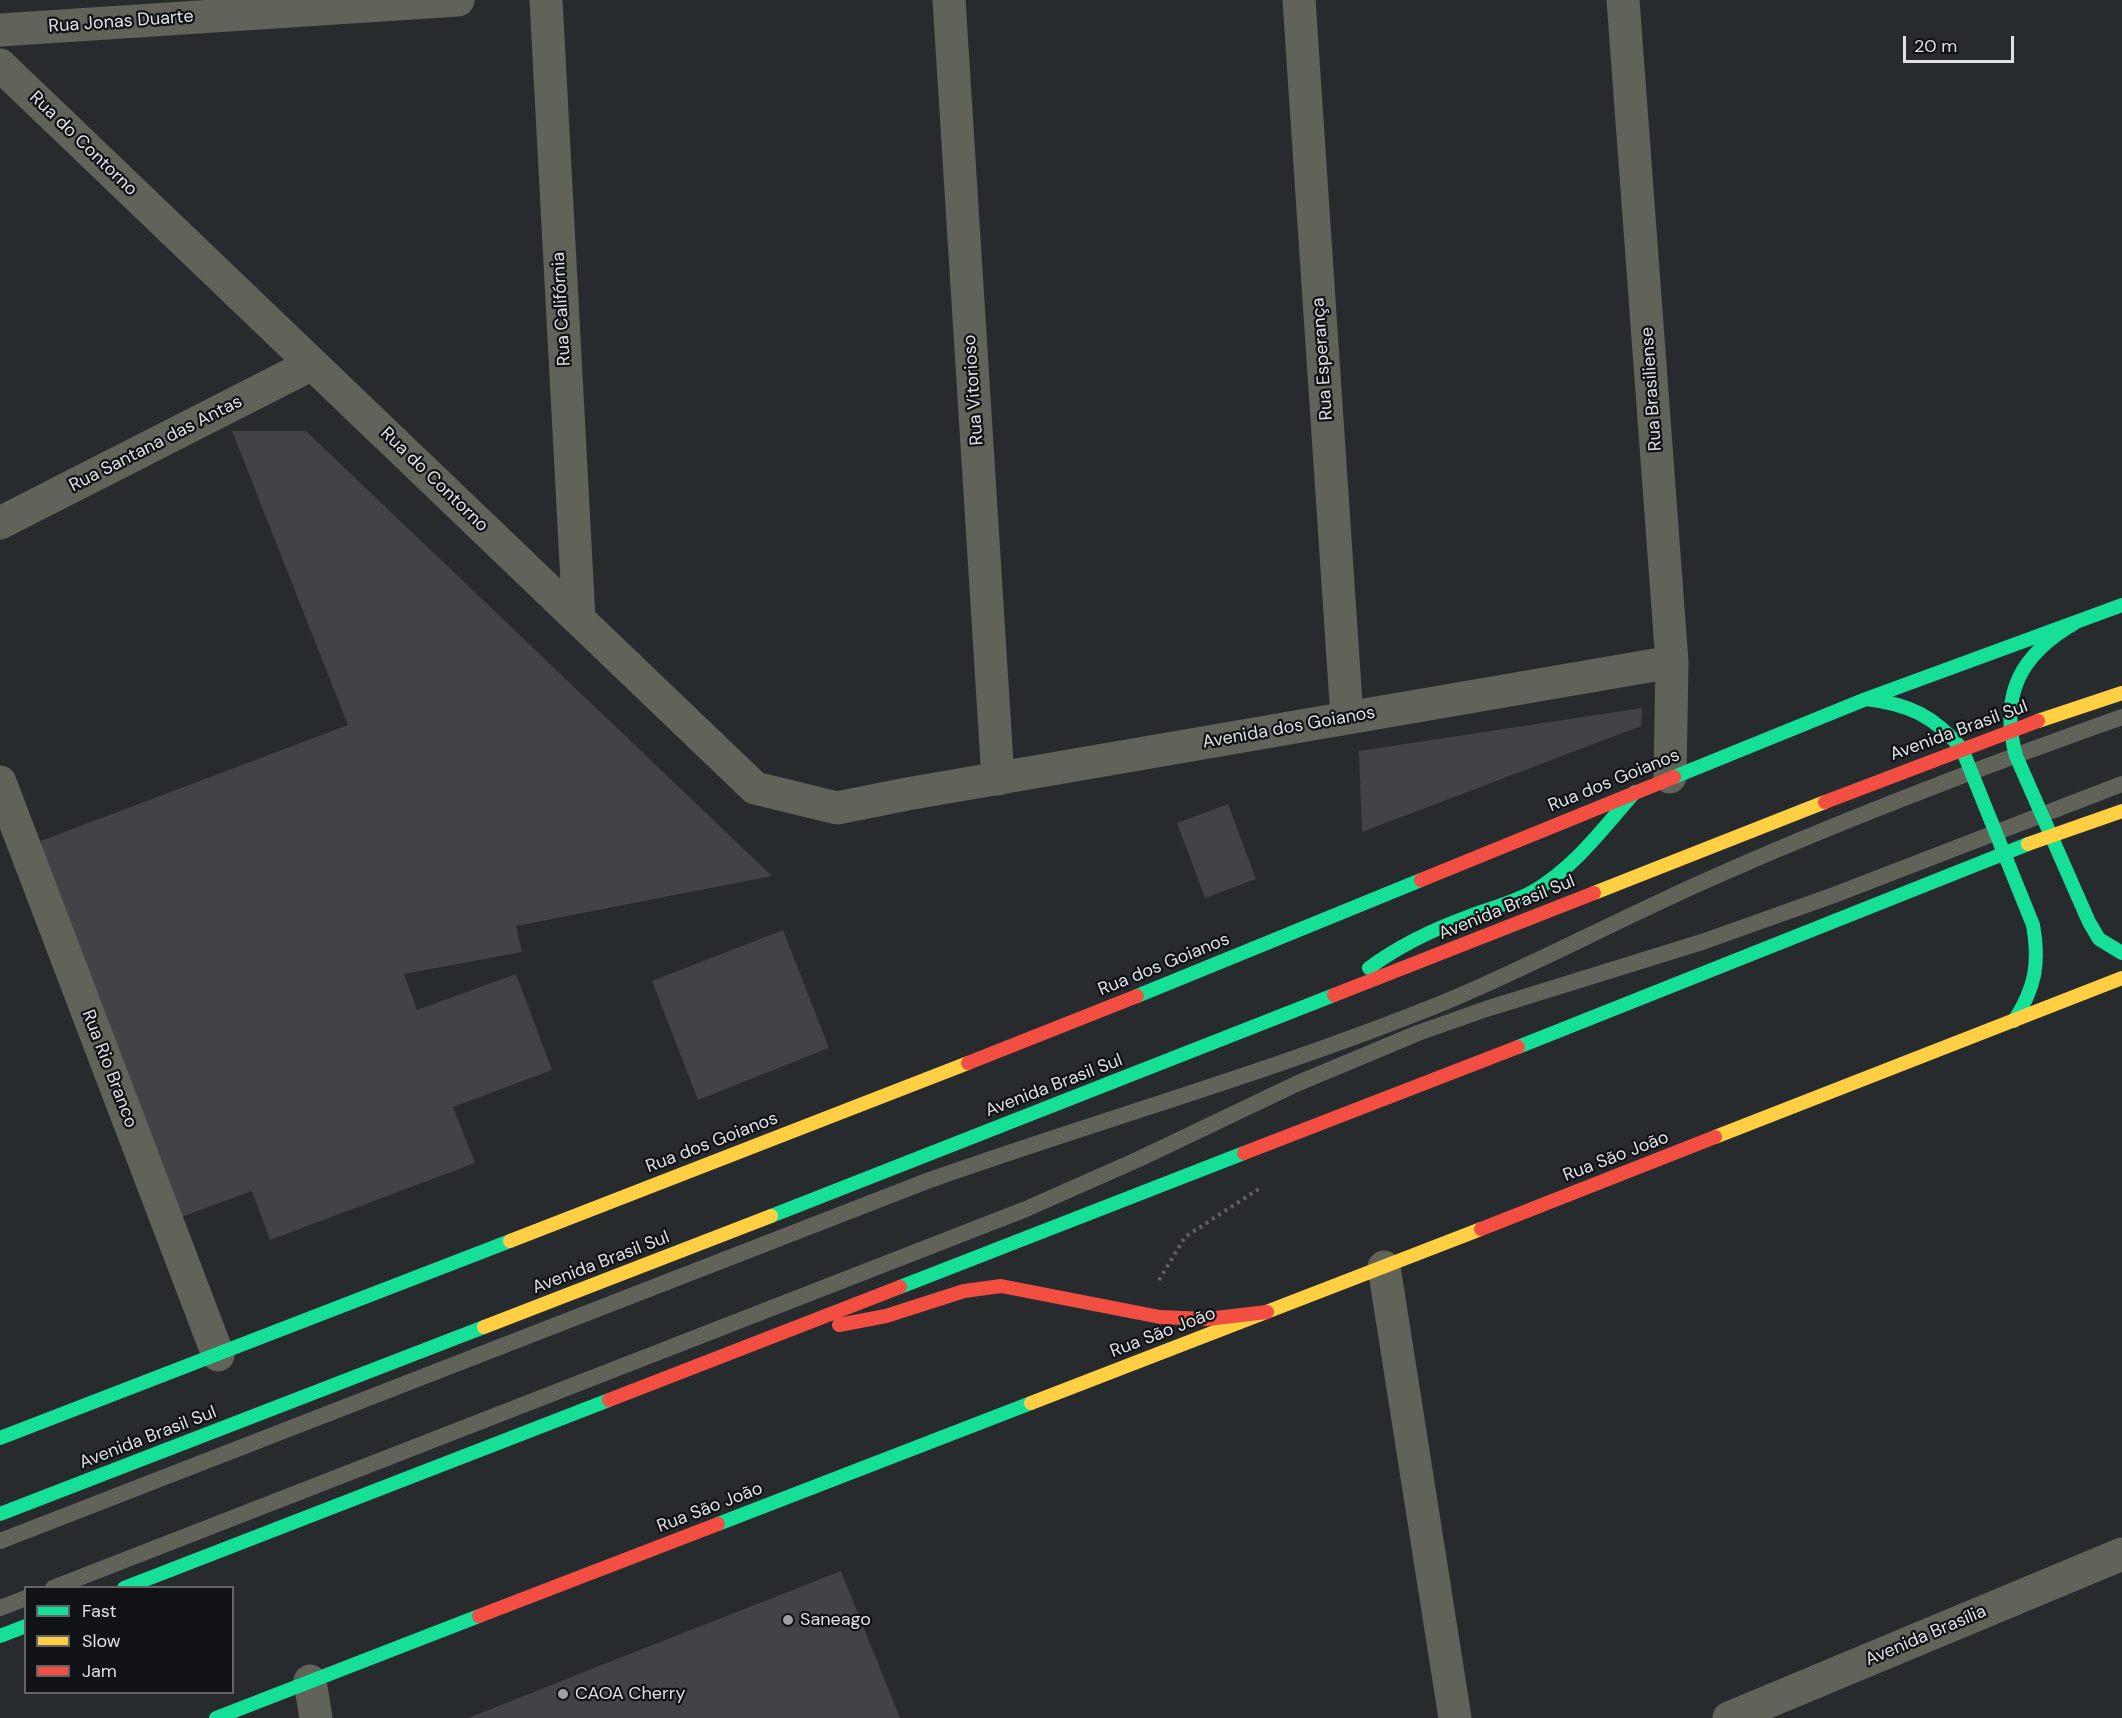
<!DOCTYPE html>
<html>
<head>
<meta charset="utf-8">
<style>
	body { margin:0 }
	#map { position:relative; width:2122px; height:1718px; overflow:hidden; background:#282b2e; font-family:"DM Sans",sans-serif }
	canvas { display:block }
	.legend { position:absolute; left:24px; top:1586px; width:210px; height:108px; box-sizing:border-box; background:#111215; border:2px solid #636468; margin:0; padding:8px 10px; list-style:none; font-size:18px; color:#dde0e4 }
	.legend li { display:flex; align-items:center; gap:12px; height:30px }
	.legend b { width:30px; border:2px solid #636468 }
	.scale { position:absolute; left:1903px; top:36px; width:111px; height:27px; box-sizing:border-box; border:3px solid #dde0e4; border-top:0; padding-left:8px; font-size:18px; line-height:21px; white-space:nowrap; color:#dde0e4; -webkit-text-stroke:4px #111215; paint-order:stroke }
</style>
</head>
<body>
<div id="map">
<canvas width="2122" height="1718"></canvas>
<ul class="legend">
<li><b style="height:8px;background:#16e098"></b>Fast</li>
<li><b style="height:8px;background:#ffcf43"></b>Slow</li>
<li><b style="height:8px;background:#f24e42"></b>Jam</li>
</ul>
<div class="scale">20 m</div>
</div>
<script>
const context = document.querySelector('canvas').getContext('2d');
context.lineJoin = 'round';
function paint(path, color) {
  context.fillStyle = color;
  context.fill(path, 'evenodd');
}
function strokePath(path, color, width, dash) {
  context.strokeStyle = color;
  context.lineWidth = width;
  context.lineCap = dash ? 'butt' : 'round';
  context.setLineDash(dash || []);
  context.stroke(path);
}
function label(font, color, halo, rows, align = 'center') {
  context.font = font + ' "DM Sans",sans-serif';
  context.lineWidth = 4.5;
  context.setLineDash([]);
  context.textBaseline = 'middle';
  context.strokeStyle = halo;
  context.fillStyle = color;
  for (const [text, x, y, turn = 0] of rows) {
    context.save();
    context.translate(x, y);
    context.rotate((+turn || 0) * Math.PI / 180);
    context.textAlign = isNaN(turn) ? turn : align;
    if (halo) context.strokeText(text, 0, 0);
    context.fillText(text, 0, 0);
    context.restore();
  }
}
paint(new Path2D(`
	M232,431H306L772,876L516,926L522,952L404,974L417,1010L516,974L552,1070L453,1107L475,1163L270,1240L252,1191L170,1221L30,845L348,725Z
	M1642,708L1641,726L1362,832L1359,751Z
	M1228,804L1256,879L1205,898L1177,823Z
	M783,930L829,1048L698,1100L652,981Z
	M841,1571L900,1718H468L589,1670Z`), '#414346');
strokePath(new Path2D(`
	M1159,1280L1185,1237L1260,1188`), '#61625d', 4, [3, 4.5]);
strokePath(new Path2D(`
	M0,1541L927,1181C1099,1120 1275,1071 1445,1002C1536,964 1623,917 1714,877C1847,818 1984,766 2122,717
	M53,1588L1026,1209L1139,1159L1296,1084L1418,1033L1486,1009L1702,942L1834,895L2122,784
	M0,1608L26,1598`), '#616258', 16);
strokePath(new Path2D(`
	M546,0L579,619
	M949,0L998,779
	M1299,0L1347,718
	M1623,0L1672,662L1670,777
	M0,30L458,0
	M0,65L755,788L837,808L907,794L1672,662
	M0,523L312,364
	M0,782L218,1355
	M1384,1267L1455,1718
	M310,1681L316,1718
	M1729,1718L2122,1554`), '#616258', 33);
strokePath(new Path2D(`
	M2075,623C2021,654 1999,694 2016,756L2089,922L2099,939L2122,953
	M1866,699C1909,704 1934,716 1962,749L2033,925C2040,964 2035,988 2014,1021
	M1674,777L1866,699L2122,605
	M1369,968C1400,945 1434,929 1470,916C1491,908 1515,902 1534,891C1576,866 1603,828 1635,792
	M1137,996L1421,880
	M1518,1047L2028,844
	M771,1216L1334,995
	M900,1287L1244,1153
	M0,1438L510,1241
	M0,1514L484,1327
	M718,1524L1031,1403
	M124,1588L609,1400
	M0,1636L26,1626
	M216,1718L479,1616`), '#16e098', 14);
strokePath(new Path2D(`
	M2038,721L2122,693
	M2028,844L2122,811
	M1594,893L1825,802
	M1715,1137L2122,978
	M510,1241L968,1063
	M484,1327L771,1216
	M1031,1403L1481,1229`), '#ffcf43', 14);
strokePath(new Path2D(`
	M1825,802L2038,721
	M1421,880L1674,777
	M1334,995L1594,893
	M968,1063L1137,996
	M1244,1153L1518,1047
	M1481,1229L1715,1137
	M839,1325L886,1316L964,1291L1001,1286L1160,1317L1207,1319L1267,1312
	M609,1400L900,1287
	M479,1616L718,1524`), '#f24e42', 14);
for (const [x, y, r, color] of [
	[788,1620,6,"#9ea1a4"],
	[563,1694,6,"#9ea1a4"]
]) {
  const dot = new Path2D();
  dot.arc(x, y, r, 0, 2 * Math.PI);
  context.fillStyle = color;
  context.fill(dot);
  strokePath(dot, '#111215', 2);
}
label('18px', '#dde0e4', '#111215', [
	["Rua Jonas Duarte",121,22,-4],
	["Rua do Contorno",83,144,44],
	["Rua Califórnia",562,309,-93],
	["Rua Esperança",1323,359,-94],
	["Rua Brasiliense",1652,389,-94],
	["Rua Vitorioso",974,390,-94],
	["Rua Santana das Antas",156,444,-27],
	["Rua do Contorno",434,480,44],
	["Avenida dos Goianos",1289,728,-10],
	["Avenida Brasil Sul",1959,731,-20],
	["Rua dos Goianos",1614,781,-22],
	["Avenida Brasil Sul",1507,908,-22],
	["Rua dos Goianos",1164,965,-22],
	["Rua Rio Branco",109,1069,69],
	["Avenida Brasil Sul",1054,1086,-21],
	["Rua dos Goianos",712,1143,-21],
	["Rua São João",1616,1157,-21],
	["Avenida Brasil Sul",601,1263,-21],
	["Rua São João",1163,1333,-21],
	["Avenida Brasil Sul",148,1438,-21],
	["Rua São João",710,1508,-21],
	["Avenida Brasília",1926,1636,-23]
]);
label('18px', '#dde0e4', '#111215', [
	["Saneago",800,1620],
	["CAOA Cherry",575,1694]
], 'left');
</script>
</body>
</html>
